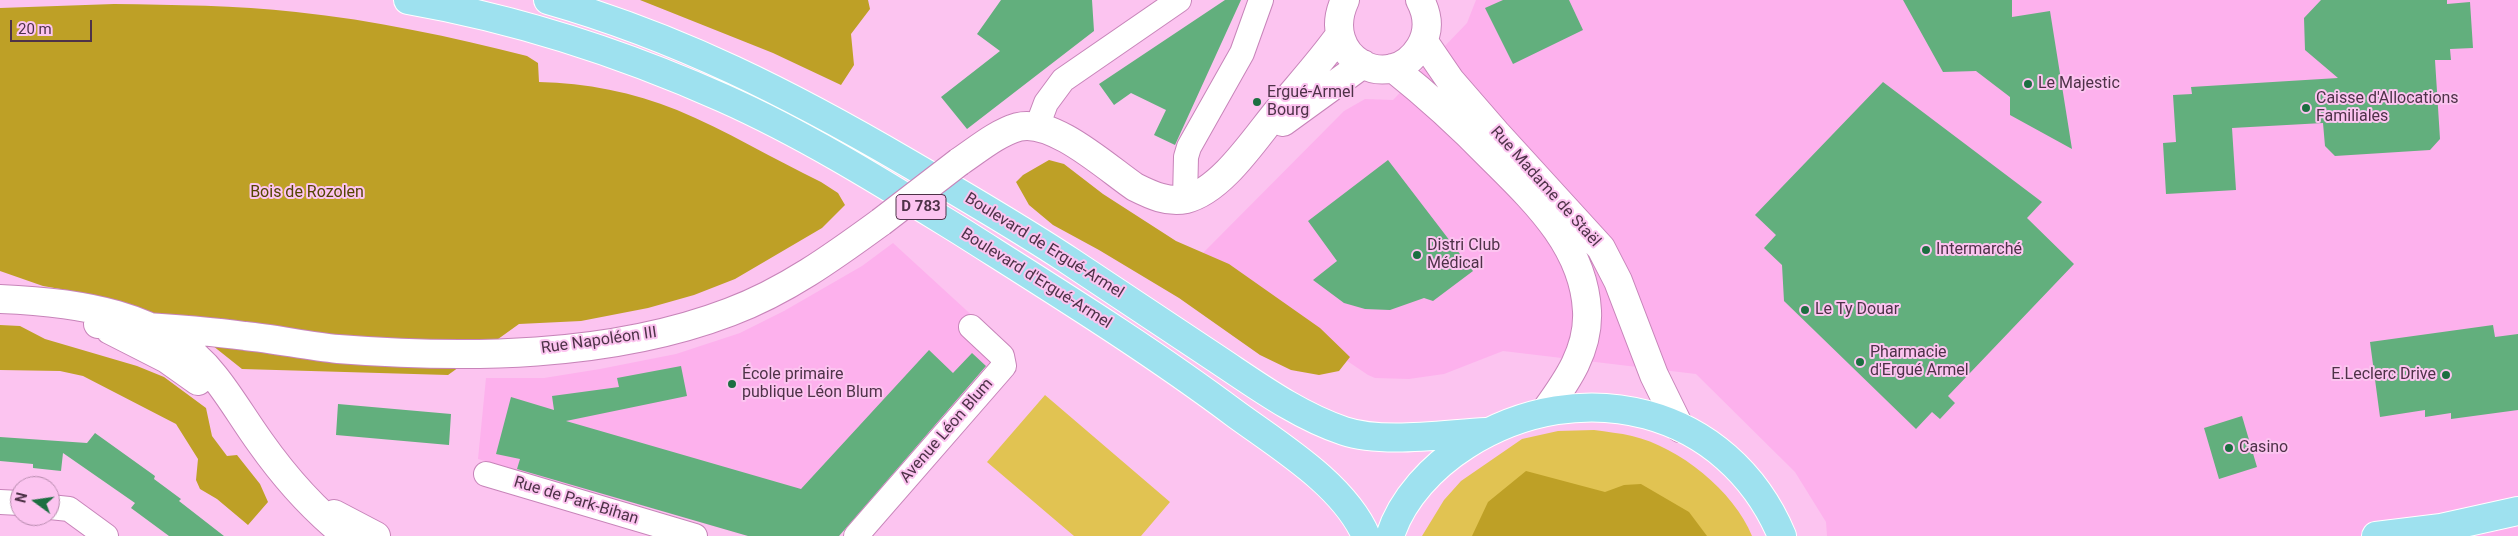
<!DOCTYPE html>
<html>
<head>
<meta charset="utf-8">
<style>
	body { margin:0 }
	#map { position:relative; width:2518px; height:536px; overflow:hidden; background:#fcc4f0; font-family:Roboto,sans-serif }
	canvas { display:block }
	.north { position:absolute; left:10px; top:476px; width:50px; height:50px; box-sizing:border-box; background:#fcc4f0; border:1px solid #b68aad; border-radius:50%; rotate:284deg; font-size:14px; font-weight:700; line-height:20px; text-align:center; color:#4e3248 }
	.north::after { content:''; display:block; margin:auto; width:18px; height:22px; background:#1c6f41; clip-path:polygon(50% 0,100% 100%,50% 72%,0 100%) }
	.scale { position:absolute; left:10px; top:20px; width:82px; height:22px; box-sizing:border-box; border:2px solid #4e3248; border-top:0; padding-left:6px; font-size:15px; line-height:18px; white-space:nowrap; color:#4e3248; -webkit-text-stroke:4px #fcc4f0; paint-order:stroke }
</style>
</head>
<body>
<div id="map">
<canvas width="2518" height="536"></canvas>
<div class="north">N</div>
<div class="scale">20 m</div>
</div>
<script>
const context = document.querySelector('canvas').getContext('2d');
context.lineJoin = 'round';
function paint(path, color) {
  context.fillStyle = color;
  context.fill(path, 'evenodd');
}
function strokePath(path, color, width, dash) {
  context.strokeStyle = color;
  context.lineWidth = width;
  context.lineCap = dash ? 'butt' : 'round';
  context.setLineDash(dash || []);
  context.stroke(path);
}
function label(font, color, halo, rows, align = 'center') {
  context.font = font + ' Roboto,sans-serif';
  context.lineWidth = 4;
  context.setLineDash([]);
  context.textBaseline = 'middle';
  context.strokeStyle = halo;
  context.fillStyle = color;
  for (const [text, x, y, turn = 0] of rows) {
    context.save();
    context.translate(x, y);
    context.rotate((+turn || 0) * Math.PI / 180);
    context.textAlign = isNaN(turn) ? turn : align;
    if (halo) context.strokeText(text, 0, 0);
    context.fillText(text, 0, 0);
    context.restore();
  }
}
paint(new Path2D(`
	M1476,0H2518V536H1827L1826,522L1795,472L1696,374L1503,351L1444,374L1409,379L1375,378L1368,375L1211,269L1200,256L1344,111L1365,99L1393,100L1467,23Z
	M893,243L977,320L997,362L839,536H748L478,459L486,378H544L600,369L676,354L740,333L784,311L862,266Z`), '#fdb1ed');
paint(new Path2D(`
	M1045,395L1170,502L1141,536H1074L987,462Z
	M1594,430C1607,432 1620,433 1632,436C1679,447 1734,491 1752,536H1422L1444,500L1461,481L1522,439L1558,431Z`), '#e1c352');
paint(new Path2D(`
	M640,0H868L870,9L851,34L854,65L841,85L773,53Z
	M114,4C175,5 236,5 296,12C374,20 452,37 527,56L538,63L539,82C586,83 633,92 677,110C726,130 773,159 821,182L838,193L845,205L822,228L735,279L694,295L648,308L581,321L519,324L448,375L242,369L188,326L95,295L43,286L0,271V8Z
	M1049,160L1064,164L1103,194L1176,241L1229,264L1320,328L1350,357L1339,371L1319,375L1291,370L1260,355L1179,298L1099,250L1053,225L1029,205L1016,182L1023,175Z
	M0,325L20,326L45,339L137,366L164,377L206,408L212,436L227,456L237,455L260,484L268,502L248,525L217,499L200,489L196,480L198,459L176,424L83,376L60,371L0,370Z
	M1526,471L1605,492L1624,485L1641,484L1689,512L1707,536H1472L1488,502Z`), '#bea026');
paint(new Path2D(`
	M1001,0H1092L1094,31L967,129L941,97L1000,51L977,34Z
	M1225,0H1241L1175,145L1154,135L1166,110L1131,93L1114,105L1099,84Z
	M1503,0H1569L1583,30L1513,64L1485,8Z
	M1903,0H2012V17L2050,11L2072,149L2010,115V97L1976,71L1943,72Z
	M2321,0H2447V4L2470,2L2473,48L2450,49L2451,60H2435L2440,139L2430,150L2335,156L2325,146L2323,123L2232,128L2236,190L2166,194L2163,143L2176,142L2173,95L2192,94L2191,87L2338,78L2305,50L2304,18Z
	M1883,82L2042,202L2027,218L2074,264L1948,396L1955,403L1940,419L1932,412L1916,429L1784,301L1782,265L1764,248L1776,235L1755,215Z
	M1388,160L1473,271L1433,301L1424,298L1390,310L1365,309L1344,303L1313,280L1337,261L1308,221Z
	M2493,325L2495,337L2518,334V410L2451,419V413L2425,417V410L2380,417L2370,342Z
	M929,350L953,373L972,353L986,366L839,536H748L517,469L520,459L496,454L511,397L554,410L552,396L619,387L617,378L681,366L687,396L566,421L801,489Z
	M338,404L451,414L449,445L336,435Z
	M2242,416L2257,467L2219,479L2204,428Z
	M95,433L155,476L154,479L181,499L179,501L224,536H169L131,508L135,503L63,453L61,471L33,468V464L0,461V437L87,443Z`), '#62af7d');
const minor = new Path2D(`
	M1037,127L1046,103L1063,80L1179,0
	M1185,199L1186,157L1189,147L1242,53L1261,0
	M486,474L695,536
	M0,502L20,503
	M50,507L69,509L106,536
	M856,536L1004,366L1002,356L971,327`);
const tertiary = new Path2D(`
	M1345,0C1318,58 1390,96 1420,47C1430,31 1428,15 1420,0
	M1424,42L1450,80L1496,133L1601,248L1618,281L1654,375L1680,428
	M1393,68C1428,96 1460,125 1491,157C1534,200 1584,246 1587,311C1589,350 1567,381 1546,410
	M1283,122L1363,64
	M959,162C977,150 997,133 1018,127C1053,118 1107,168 1135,187C1151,195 1168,203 1186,199C1223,190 1257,135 1281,107C1301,83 1321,61 1339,36
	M0,299C75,302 165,313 214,376C231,397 244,420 260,442C284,476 314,510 347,536
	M98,324C147,327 196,329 245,336C276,339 307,346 338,349C465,359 610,358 730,312C786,291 833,257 881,222
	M110,330L167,359L198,381
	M334,514L376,536`);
const primary = new Path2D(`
	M408,0C517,19 622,53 723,98C806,135 884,184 962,232C1055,291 1149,349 1237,415C1281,447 1344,485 1366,536
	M548,0C678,37 792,95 908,163C963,195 1018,227 1071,262C1120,295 1170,328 1220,361C1259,387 1299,416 1344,431C1383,444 1445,434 1486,432
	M1390,536C1402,498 1433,466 1466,445C1581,372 1728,407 1782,536
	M2376,536L2441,528L2518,511`);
strokePath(minor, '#c784b9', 26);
strokePath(tertiary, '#c784b9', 30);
strokePath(primary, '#fff', 30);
strokePath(minor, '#fff', 24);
strokePath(tertiary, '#fff', 28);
strokePath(primary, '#9ee1ef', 28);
const tertiaryBridge = new Path2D(`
	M881,222L959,162`);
strokePath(tertiaryBridge, '#c784b9', 30, []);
strokePath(tertiaryBridge, '#fff', 28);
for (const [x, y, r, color] of [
	[2028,84,5,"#1c6f41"],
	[1257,102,5,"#1c6f41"],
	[2306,108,5,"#1c6f41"],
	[1926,250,5,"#1c6f41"],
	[1417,255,5,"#1c6f41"],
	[1805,310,5,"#1c6f41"],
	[1860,362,5,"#1c6f41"],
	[2446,375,5,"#1c6f41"],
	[732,384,5,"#1c6f41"],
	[2229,448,5,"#1c6f41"]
]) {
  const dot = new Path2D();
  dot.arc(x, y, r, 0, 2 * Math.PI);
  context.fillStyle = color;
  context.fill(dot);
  strokePath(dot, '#fcc4f0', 2);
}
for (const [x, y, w] of [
	[921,207,50]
]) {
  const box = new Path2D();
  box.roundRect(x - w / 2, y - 12.5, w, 25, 4);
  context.fillStyle = '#fcc4f0';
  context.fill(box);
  strokePath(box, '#4e3248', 1);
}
label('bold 15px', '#4e3248', null, [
	["D 783",921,207]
]);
label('16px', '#4e3248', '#fcc4f0', [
	["Le Majestic",2038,84],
	["Ergué-Armel",1267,93],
	["Bourg",1267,111],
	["Caisse d'Allocations",2316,99],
	["Familiales",2316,117],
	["Distri Club",1427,246],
	["Médical",1427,264],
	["Intermarché",1936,250],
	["Le Ty Douar",1815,310],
	["Pharmacie",1870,353],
	["d'Ergué Armel",1870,371],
	["École primaire",742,375],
	["publique Léon Blum",742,393],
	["E.Leclerc Drive",2436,375,"right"],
	["Casino",2239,448]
], 'left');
label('16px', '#4e3248', '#fcc4f0', [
	["Rue Madame de Staël",1545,187,48],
	["Boulevard de Ergué-Armel",1044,246,32],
	["Boulevard d'Ergué-Armel",1036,279,32],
	["Rue Napoléon III",599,341,-8],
	["Avenue Léon Blum",947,431,-49],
	["Rue de Park-Bihan",576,501,17]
]);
label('16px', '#544502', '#fcc4f0', [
	["Bois de Rozolen",307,193]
]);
</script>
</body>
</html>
